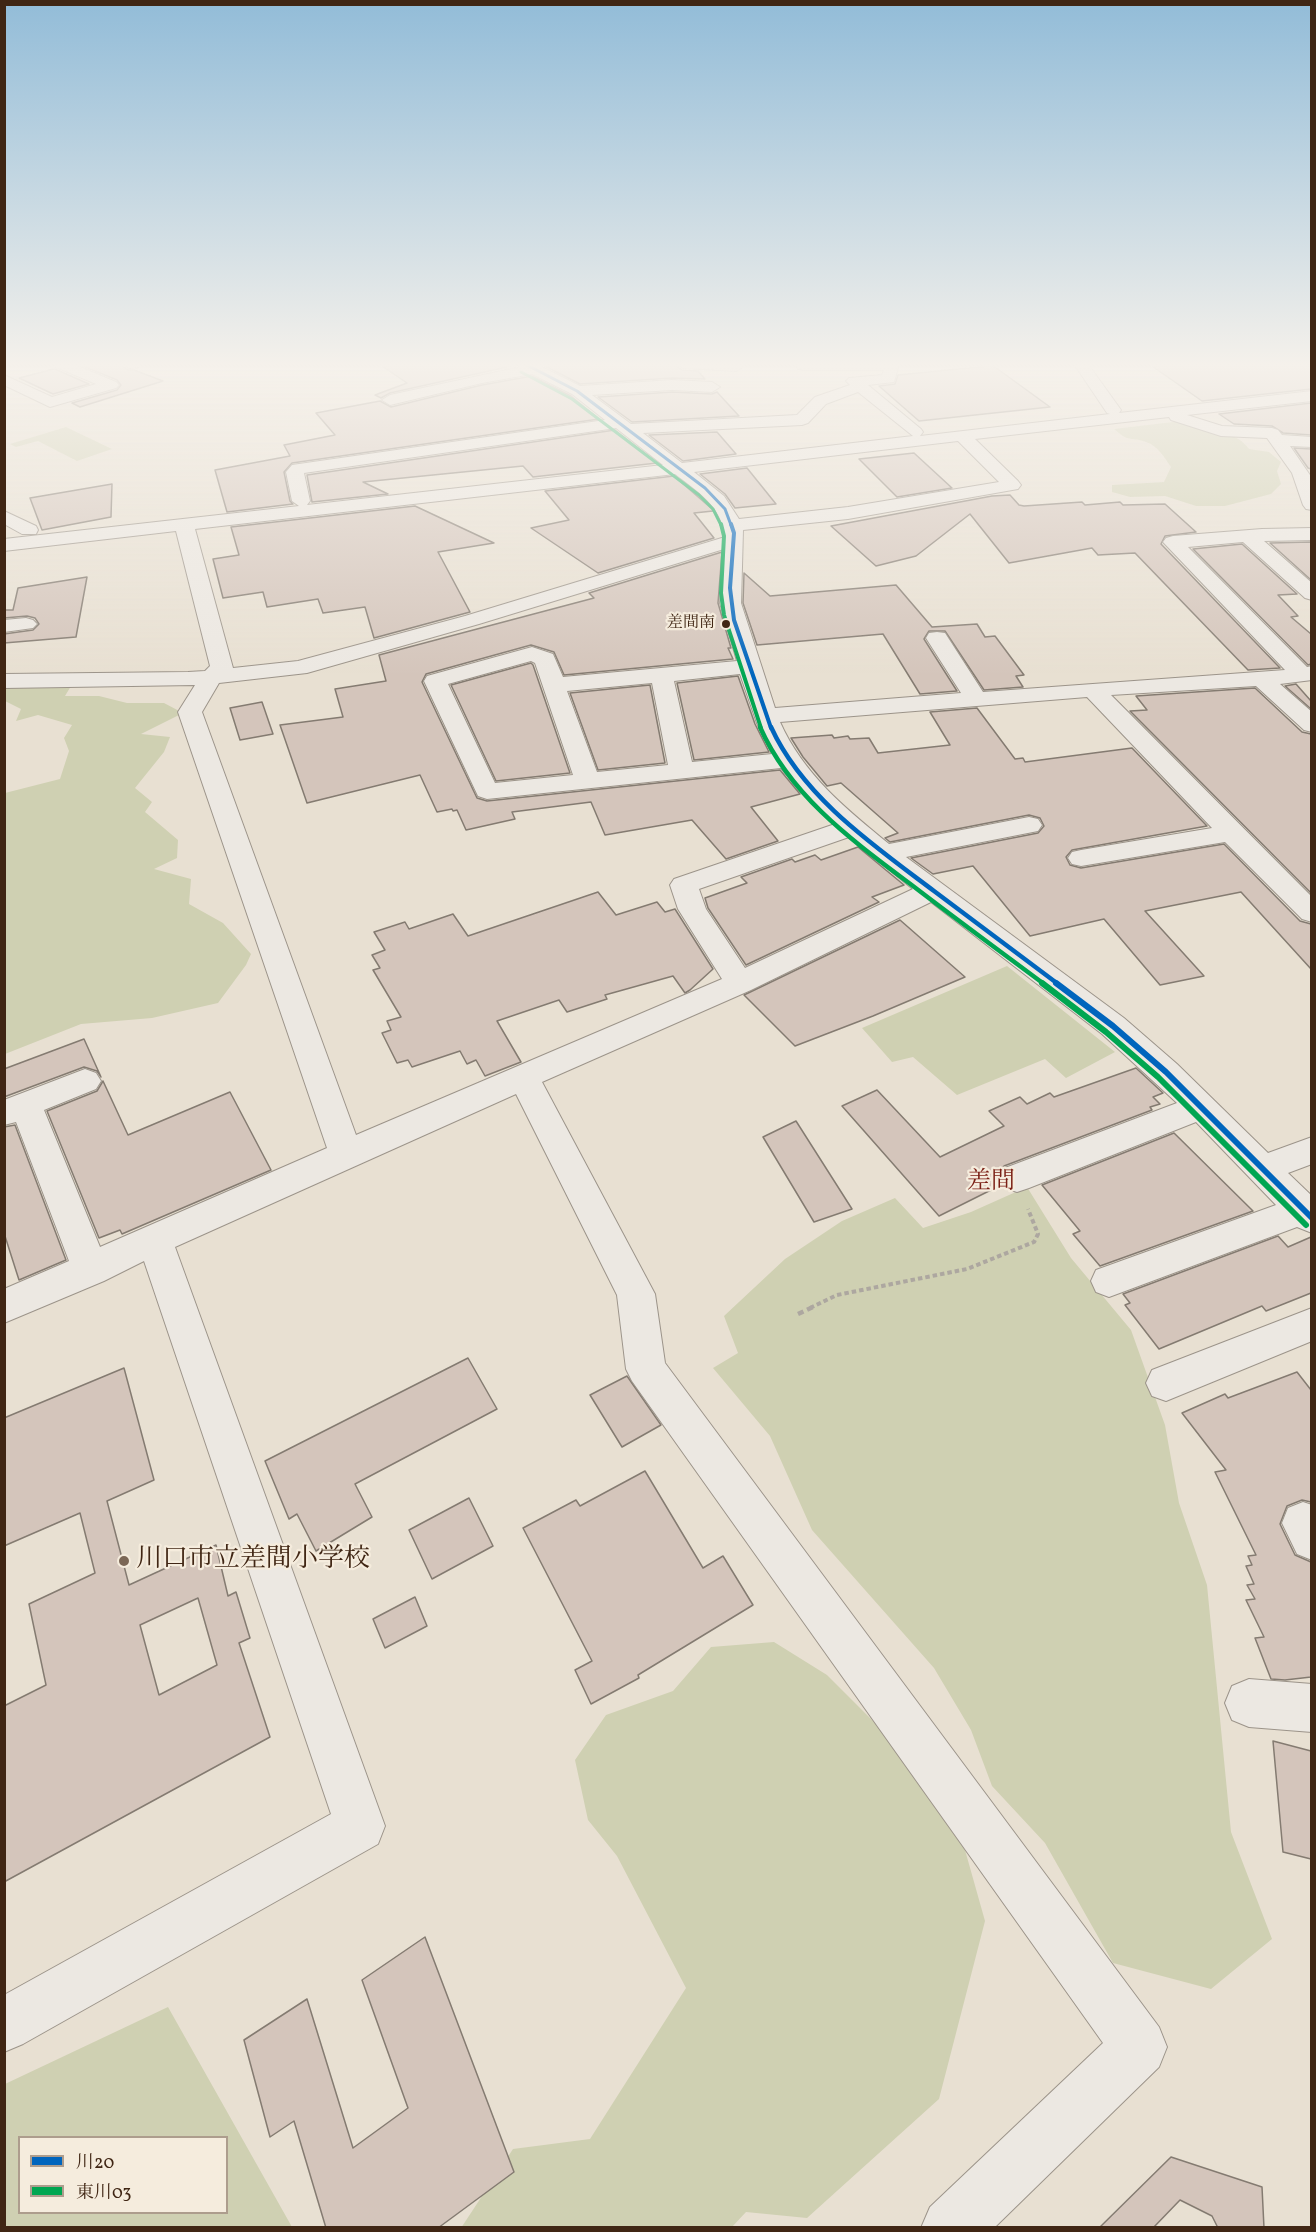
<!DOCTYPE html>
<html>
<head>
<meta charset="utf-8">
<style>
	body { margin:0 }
	#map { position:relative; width:1316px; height:2232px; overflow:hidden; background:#e8e0d2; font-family:Vollkorn,"Noto Serif JP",serif }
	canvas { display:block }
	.frame { position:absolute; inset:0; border:6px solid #402614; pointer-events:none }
	.legend { position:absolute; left:18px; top:2136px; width:210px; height:78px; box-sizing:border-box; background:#f5ecdd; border:2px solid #ad9d8d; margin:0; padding:8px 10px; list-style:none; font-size:18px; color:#402614 }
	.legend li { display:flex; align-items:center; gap:12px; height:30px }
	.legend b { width:30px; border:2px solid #ad9d8d }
</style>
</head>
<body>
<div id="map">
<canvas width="1316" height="2232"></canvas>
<div class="frame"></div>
<ul class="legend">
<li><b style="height:8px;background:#0065bd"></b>川20</li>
<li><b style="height:8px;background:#00a651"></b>東川03</li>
</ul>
</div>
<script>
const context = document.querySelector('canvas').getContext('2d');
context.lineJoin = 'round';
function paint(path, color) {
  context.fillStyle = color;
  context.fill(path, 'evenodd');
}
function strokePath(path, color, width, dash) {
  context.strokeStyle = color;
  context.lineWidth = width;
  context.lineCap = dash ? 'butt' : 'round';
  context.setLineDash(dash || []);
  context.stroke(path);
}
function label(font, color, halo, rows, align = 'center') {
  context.font = font + ' Vollkorn,"Noto Serif JP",serif';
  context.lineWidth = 4.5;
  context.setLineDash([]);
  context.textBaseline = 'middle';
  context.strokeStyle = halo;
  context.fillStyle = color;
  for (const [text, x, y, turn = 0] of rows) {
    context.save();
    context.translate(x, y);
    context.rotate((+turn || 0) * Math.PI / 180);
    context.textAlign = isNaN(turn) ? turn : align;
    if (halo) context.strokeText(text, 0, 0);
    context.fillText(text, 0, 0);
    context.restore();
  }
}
paint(new Path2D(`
	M1181,421C1202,427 1236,430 1249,449L1269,452L1281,462L1277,471L1281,484L1271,494L1225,506H1196L1165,496L1130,497L1112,492V485L1164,482L1171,467C1164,457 1158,446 1146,442C1129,436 1131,444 1114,429Z
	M66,427L112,449L77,461L38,441L16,447L10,444Z
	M5,685L71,686L65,696H99L127,703H164L183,713L141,734L170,737L164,752L135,788L152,802L145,812L178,840L177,858L154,869L191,879L189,904L223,923L251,954L246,965L218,1003L152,1018L81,1024L5,1054V793L60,779L69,751L64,738L72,725L38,715L16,721L21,709L5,701Z
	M1007,966L1115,1052L1066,1078L1045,1059L957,1095L913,1057L892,1062L862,1028Z
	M1027,1187L1071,1258L1131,1330L1165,1425L1179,1503L1207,1585L1231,1832L1272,1939L1211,1989L1113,1963L1045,1843L992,1786L971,1730L934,1668L812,1530L770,1436L713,1368L738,1353L724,1316L785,1259L842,1221L895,1198L923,1228L971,1212Z
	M774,1642L827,1675L879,1727L965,1850L985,1921L939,2099L807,2218L746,2212L732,2227L461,2228L513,2149L590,2139L686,1988L617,1856L588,1820L575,1760L606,1715L673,1691L711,1647Z
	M168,2007L292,2227H5V2084ZM20,2138H226V2212H20Z`), '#cfd0b2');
const building = new Path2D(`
	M78,364H119L128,370H134L163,381L80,407L72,403L117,390L121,385L117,380Z
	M379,364H516V365L390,393L381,398L375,395L407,383Z
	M541,364H674L682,370L698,371L705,379L672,378L580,384Z
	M1149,364H1311V389L1202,401Z
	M989,366L995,367L1050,407L919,421L879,386L895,384L898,375Z
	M54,369H55L89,384L53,394L19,378Z
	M532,376L571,396L599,419L292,463L284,472L290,501L293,504L227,512L215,470L290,456L284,445L335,435L316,413L380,401L391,407L482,385Z
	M672,392L712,394L717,392L739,416L632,422L598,397Z
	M1311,403V435L1283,433L1272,426L1234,424L1219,414Z
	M615,430L657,463L533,477L523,466L363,482L388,494L312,502L307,475Z
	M717,432L736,454L683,461L649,435Z
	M1294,448L1311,449V469L1308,468Z
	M914,453L952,488L897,497L859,459Z
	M747,468L776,504L735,508L725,494L700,474Z
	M674,476L712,509L713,511L694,513L714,538L598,573L531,528L569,520L545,491Z
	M112,484L111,517L42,530L30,498Z
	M1010,495L1019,505L1024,506L1082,502L1085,505L1120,502L1123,505L1165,504L1196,532L1165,536L1161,544L1280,668L1248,670L1135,553L1098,555L1092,548L1009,563L970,514L916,556L876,566L831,526L992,496Z
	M415,506L494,543L438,552L470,612L374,638L365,607L323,613L318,599L267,607L263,592L223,598L213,559L239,555L231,527Z
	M1311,542V580L1270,543Z
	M1242,544L1297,594L1278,595L1298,616L1291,617L1311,634V664L1308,665L1193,549Z
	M722,552L718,603L731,648H728L733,659L564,675L554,652L531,645L426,674L422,682L477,798L487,801L780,770L800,794L751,807L778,841L726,859L692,820L605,835L591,802L512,812L515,819L466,830L457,810L453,811L452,809L437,812L420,775L307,803L280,725L343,717L335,689L386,681L379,655L594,598L589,593Z
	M744,573L770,596L896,585L932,627L977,624L985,637L995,636L1024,675L1016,676L1023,687L984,690L945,631H929L924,639L957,691L920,694L883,634L757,645L743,603Z
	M87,577L76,637L4,643V634L33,630L39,624L35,618L27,616L4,618V610H13L18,588Z
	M531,663L533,665L570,773L496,781L451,685Z
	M738,676L755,724L769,752L694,760L677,683Z
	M1296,684L1311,701V709L1285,686Z
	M650,685L665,763L598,770L570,693Z
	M1255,688L1302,732L1311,734V893L1130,711L1147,710L1136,696Z
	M262,702L273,734L240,740L230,708Z
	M977,708L1015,759L1023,758L1025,762L1132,748L1207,826L1072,850L1066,857L1070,865L1081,868L1224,844L1300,921L1311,924V969L1241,892L1145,911L1204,976L1160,985L1104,919L1030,936L973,866L933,874L911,858L1038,833L1044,826L1040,818L1029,815L890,842L885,838L898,833L841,783L827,786L803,757L791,738L832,735L834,738L848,736L850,739L869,738L878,753L950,745L930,712Z
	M858,847L904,885L872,897L879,902L746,965L708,908L705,898L747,883L741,877L792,859L795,862L815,855L821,860Z
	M598,892L616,915L657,902L665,912L675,909L713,969L690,990L685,993L673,976L605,995L607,999L567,1012L559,1000L497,1021L521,1062L485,1076L476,1060L467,1064L460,1051L412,1067L408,1060L397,1063L382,1033L391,1030L387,1021L401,1017L373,970L380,968L372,955L385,950L374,932L405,922L409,929L453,914L468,936Z
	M900,920L965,977L873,1016L795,1046L744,995Z
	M84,1039L101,1077L97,1071L84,1067L4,1097V1069Z
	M1136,1068L1163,1093L1153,1097L1160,1104L1150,1107L1152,1110L1004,1166L998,1177L1001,1185L939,1216L842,1106L877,1090L940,1157L1004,1126L989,1111L1020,1097L1027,1104L1050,1093L1054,1097Z
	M103,1081L128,1135L230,1092L271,1170L122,1234L120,1230L99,1238L47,1111L97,1091Z
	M796,1121L852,1209L814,1222L763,1137Z
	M15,1125L66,1260L19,1280L4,1233V1127Z
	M1174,1133L1253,1211L1100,1266L1073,1234L1080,1231L1042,1185Z
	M1278,1236L1288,1247L1311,1237V1293L1266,1311L1262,1306L1159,1349L1125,1305L1130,1303L1123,1294Z
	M468,1358L497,1409L355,1484L372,1517L316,1551L297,1514L289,1519L265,1461Z
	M124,1368L154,1480L107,1501L129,1585L216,1545L228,1596L236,1592L250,1638L239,1643L270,1737L4,1882V1706L46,1685L29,1604L95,1573L80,1513L4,1546V1418ZM198,1598L217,1665L159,1695L140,1625Z
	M1297,1372L1311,1390V1502L1302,1500L1287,1506L1280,1524L1295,1555L1311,1562V1677L1285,1680L1271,1679L1255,1638L1264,1637L1246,1600L1255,1599L1247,1585L1254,1584L1246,1566L1252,1565L1248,1556L1256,1555L1215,1472L1226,1470L1182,1413L1225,1394L1228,1398Z
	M627,1376L661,1425L622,1447L590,1395Z
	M645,1471L703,1568L723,1556L753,1605L638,1675L639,1678L591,1704L575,1670L592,1661L523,1528L576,1500L580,1506Z
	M469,1498L493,1546L432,1579L409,1530Z
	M415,1597L427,1626L385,1648L373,1619Z
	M1273,1741L1311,1751V1859L1283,1852Z
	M425,1937L514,2172L438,2228H326L294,2121L270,2137L244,2040L307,1999L353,2148L408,2108L362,1980Z
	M1171,2157L1262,2187L1264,2228H1218L1212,2216L1180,2200L1153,2228H1099Z`);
paint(building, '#d4c5bb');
strokePath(building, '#847b71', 1.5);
const minor = new Path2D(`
	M54,364H73L116,382L119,385L116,388L50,407L4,385V375L52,397L96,384L56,367Z
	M122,364H141L139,367L129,368Z
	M518,364H536L580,386L672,380L712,382L720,387L712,392L672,390L592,395L631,424L797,415L815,397L850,385L846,381L849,378L882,375L884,370H803L798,369L795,364H899L894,382L868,385L921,429L923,432L920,436L1110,414L1107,413L1074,364H1088L1121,410L1119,413L1312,391V401L1187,415L1222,426L1272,428L1278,430L1282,435L1312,437V447L1290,446L1312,478V510L1306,509L1303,505L1292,473L1267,438L1221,436L1171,420L1169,417L975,439L1018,481L1021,485L1018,489L848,519L743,530L741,603L775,708L961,693L926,638L929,633L937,632L945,633L983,692L1285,670L1163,542L1166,538L1173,536L1262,529L1312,528V540L1264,541L1312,583V600L1305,598L1243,542L1188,547L1307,667L1312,666V680L1280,684L1312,712V732L1304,730L1256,686L1111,695L1312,897V922L1302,919L1225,842L1081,866L1072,864L1068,858L1072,852L1081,850L1212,828L1087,697L780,722C803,774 846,809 889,844L1029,817L1038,819L1042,825L1038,831L906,857L1124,1018L1177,1064L1268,1153L1312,1137V1164L1288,1173L1312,1196V1233L1297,1227L1109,1297L1096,1292L1091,1281L1096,1270L1276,1205L1196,1122L1029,1188L1017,1192L1005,1188L1000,1178L1005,1168L1177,1103L1102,1034L931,902L751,990L542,1082L655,1294L665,1363L1159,2027L1167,2047L1159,2067L994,2228H921L930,2207L1103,2043L632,1381L626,1369L617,1295L516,1094L175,1247L385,1826L378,1844L23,2044L4,2052V1995L331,1814L144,1261L104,1281L4,1323V1289L69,1261L16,1122L4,1125V1100L85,1069L96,1073L101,1081L96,1089L44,1110L100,1247L327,1148L178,712L195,685L4,688V674L188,672L205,671L210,666L176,531L4,551V539L299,506L292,501L286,472L292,465L605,420L572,394L532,374L482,383L390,405L382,400L390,395L520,367ZM858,392L913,436L682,463L643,433L802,425L808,423L826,404ZM616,428L663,465L307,505L310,501L304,473ZM958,441L999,482L848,507L739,519L724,496L694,472ZM675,474C697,491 722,506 725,537L465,616L298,661L233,668L195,529ZM724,549L720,603L737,661L563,677L553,654L532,647L427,676L424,681L478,796L487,799L781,768L805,796L835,824L674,879L670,885L678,909L722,979L356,1135L202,712L219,683L307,673L479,624ZM531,661L535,663L573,775L495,783L448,684ZM740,674L757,723L772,754L692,762L674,681ZM652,683L668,765L597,772L567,691ZM849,837L913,889L745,968L706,909L699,889Z
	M676,364H741L743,367L736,371L683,368Z
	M4,511L36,526L38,530L36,534H22L4,524Z
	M26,618L33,620L37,624L33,628L4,632V620Z
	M1312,1308V1341L1166,1401L1152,1396L1146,1383L1152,1370Z
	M1303,1502L1312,1505V1560L1297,1554L1282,1523L1288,1508Z
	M1249,1679L1312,1684V1732L1249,1727L1232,1720L1225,1703L1232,1686Z`);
strokePath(minor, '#9c948a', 2);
strokePath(new Path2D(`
	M810,1308L837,1295L967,1269L1034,1242L1038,1234L1028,1209`), '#ada7a0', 4, [4.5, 3]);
strokePath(new Path2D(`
	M798,1314L813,1307`), '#ada7a0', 4.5, [6, 4]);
paint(minor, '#ece8e2');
strokePath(new Path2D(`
	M525,364L577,391L705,488L725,509L731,525`), '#0065bd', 3);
strokePath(new Path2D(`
	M731,524L734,533L730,588L734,620L771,728`), '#0065bd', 4);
strokePath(new Path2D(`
	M771,727C803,797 873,845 934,891C975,922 1017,953 1058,984`), '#0065bd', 4.5);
strokePath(new Path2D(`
	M1056,983L1113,1026L1166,1072L1312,1218`), '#0065bd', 6);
strokePath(new Path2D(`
	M521,372L572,399L699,495L713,509L721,525`), '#00a651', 3);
strokePath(new Path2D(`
	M721,524L724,536L721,593L724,615L761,728`), '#00a651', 4);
strokePath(new Path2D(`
	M760,727C791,797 853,841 913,886C956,919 1001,952 1044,984`), '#00a651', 4.5);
strokePath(new Path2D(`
	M1042,983L1106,1032L1158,1077L1306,1225`), '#00a651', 6);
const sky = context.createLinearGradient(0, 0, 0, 676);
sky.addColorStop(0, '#92bcd8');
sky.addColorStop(0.54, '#f5f1eb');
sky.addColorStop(1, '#f5f1eb00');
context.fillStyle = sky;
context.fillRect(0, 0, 1316, 676);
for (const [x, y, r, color] of [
	[726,624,5,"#402614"],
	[124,1561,6,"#7b6756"]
]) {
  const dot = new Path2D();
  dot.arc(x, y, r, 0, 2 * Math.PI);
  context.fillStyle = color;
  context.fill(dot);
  strokePath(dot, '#f5ecdd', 2);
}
label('16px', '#402614', '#f5ecdd', [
	["差間南",715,624]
], 'right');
label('24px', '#7a1f14', '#f5ecdd', [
	["差間",991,1184]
]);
label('26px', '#402614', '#f5ecdd', [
	["川口市立差間小学校",136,1561]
], 'left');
</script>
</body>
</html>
